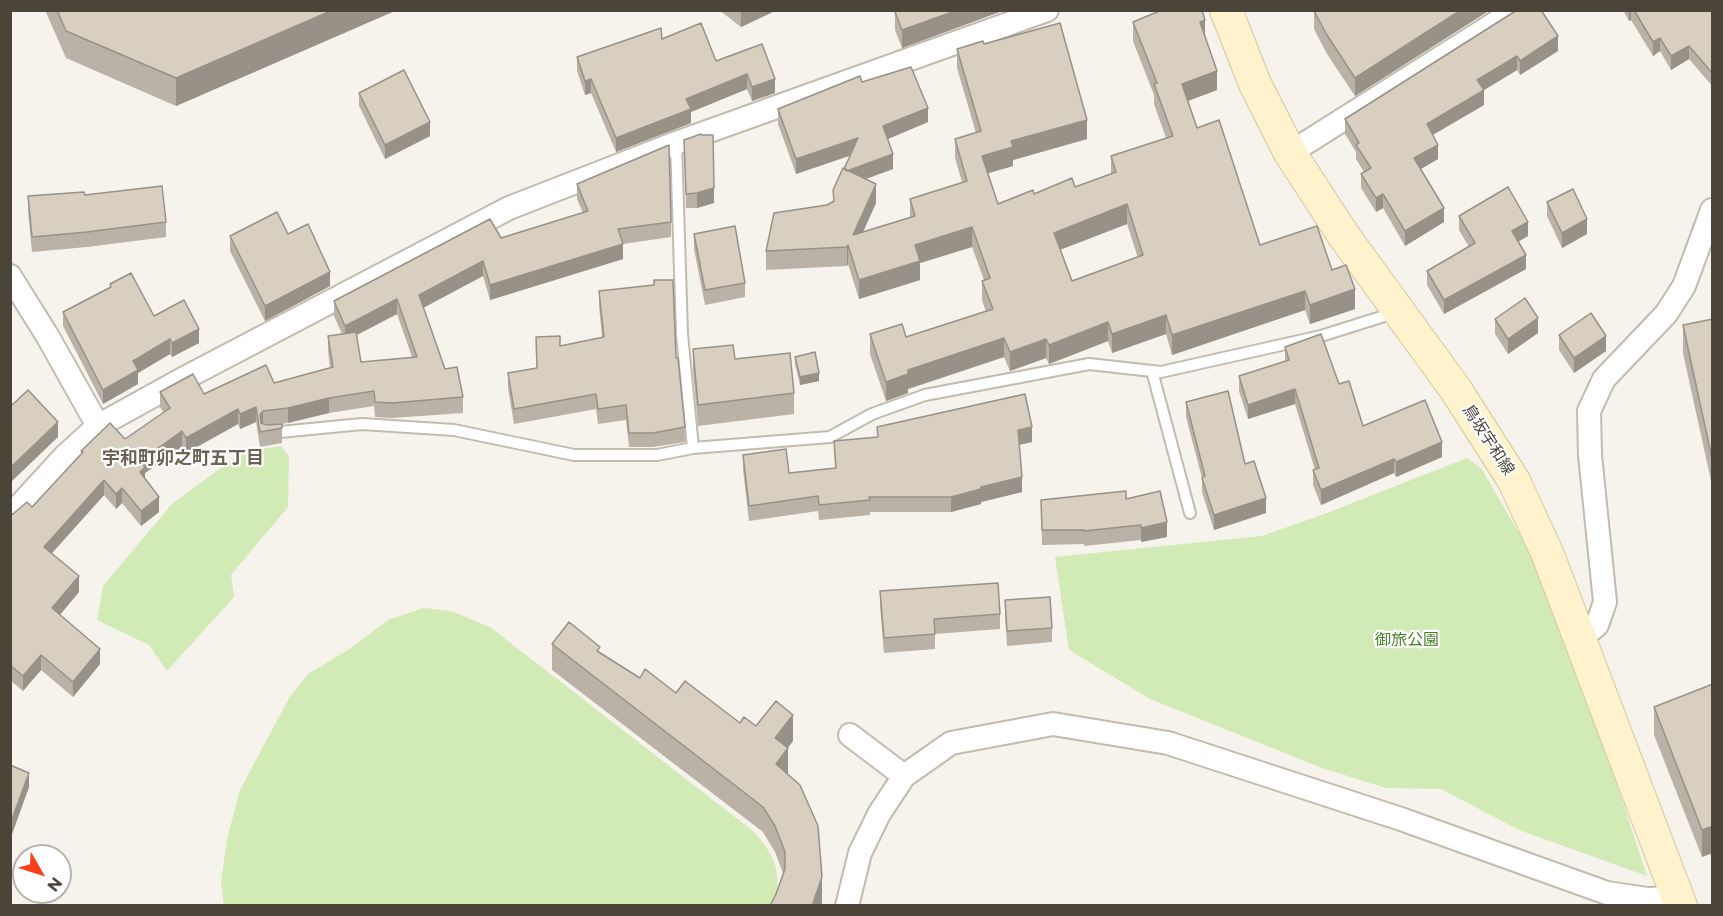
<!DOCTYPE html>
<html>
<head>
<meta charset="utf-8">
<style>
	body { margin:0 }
	#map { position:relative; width:1723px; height:916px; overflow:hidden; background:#f6f3ec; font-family:Montserrat,sans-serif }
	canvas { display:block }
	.frame { position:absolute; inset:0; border:12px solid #4b4439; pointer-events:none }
	.north { position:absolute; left:12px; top:844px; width:60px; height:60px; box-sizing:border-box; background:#fff; border:2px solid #b7b4b0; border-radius:50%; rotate:129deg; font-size:16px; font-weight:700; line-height:24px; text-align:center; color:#4b4439 }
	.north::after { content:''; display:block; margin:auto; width:21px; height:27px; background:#fc3f1d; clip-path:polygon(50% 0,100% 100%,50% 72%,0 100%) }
</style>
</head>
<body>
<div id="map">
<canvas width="1723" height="916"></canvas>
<div class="frame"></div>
<div class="north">N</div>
</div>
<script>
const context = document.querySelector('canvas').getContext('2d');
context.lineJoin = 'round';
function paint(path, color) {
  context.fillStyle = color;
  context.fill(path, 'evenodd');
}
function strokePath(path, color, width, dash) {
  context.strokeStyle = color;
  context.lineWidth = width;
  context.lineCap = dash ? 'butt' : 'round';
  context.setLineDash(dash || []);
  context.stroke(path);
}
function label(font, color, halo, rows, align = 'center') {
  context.font = font + ' Montserrat,"Noto Sans JP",sans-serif';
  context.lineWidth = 4.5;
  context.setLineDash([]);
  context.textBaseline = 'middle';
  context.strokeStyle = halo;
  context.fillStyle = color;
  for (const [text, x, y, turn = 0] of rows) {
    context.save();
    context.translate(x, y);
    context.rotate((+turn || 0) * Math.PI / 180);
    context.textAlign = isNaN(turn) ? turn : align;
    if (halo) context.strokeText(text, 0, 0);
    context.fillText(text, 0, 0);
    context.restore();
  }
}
paint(new Path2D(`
	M281,446L289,456L288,507L231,575L234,597L167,671L149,645L97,620L103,586L172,504L242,452Z
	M1467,458L1481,468L1529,550L1575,656L1647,876L1519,830L1441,789L1386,788L1322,768L1150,699L1069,650L1055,557L1262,536L1327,513Z
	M423,608L451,611L490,627L753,831C775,856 783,872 774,906H224L221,882L227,839L240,790L289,698L308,674L351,648L388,620Z`), '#d2eab5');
const service = new Path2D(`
	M676,143L682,334L693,448
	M1152,371L1190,513
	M270,433L362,424L454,430L574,455H657L693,448L830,437L872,414L925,395L1089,364L1161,372L1321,336L1397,312`);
const minor = new Path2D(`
	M1290,153L1516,10
	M10,276L48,337L98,426
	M10,516L65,456L98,426L183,379L509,208L676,143L1047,10
	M1580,639L1597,625L1605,602L1590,455L1589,411L1604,379L1666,314L1684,286L1712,210
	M850,735L904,776
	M847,906L860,853L879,814L904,776L951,743L1053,724L1168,743L1401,819L1607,893L1647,899L1679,898`);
const secondary = new Path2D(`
	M1226,10L1255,84L1290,153L1344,236L1456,390L1514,481L1548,555L1681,906`);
strokePath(service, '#c2bbae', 14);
strokePath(minor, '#c2bbae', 26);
strokePath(secondary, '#d6c79b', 34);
strokePath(service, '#fff', 10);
strokePath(minor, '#fff', 22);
strokePath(secondary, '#fff3cd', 32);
paint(new Path2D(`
	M45,10H397L176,106L66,58Z
	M719,10H777L741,27Z
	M900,10H1005L902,48L895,30V12Z
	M1490,10L1355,96L1327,54L1314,29V11Z
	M1517,10L1558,51L1520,75L1517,70L1484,90V105L1433,135L1438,159L1421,169L1444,222L1405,246L1383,208L1376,212L1361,188V174L1364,172L1356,159V152L1345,134V119Z
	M1623,10H1713V87L1689,59L1671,70L1660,51L1653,56L1631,20L1629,21Z
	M1133,22L1205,37L1217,90L1188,101L1197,128L1260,245L1332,270L1355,309L1310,324L1305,310L1172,355L1166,334L1112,353L1108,341L1049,364L1046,358L1010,371L1004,357L908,389V393L886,401L870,354V334L906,337L986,312L982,300V281L984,280L972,247L920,263V280L859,299L848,264L847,266L766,270V251L827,205L833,202V190L850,155L796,174L778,124V109L862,82L928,122L888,139L893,169L866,179L876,203L863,232L910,217V199L962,182L955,158V139L976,133L957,68V49L984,44L1087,139L1013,160V166L988,173L998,204L1034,194L1075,187L1111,174V156L1166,138L1154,104V95L1133,41ZM1127,224L1138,258L1072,281L1060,250Z
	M662,39L716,61L762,44L775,93L752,101L747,89L691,112V123L616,152L591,93L585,95L577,71V57Z
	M359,93L430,136L385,159L359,106Z
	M684,140L714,203L697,208H686Z
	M577,184L671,222V237L623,244V259L490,300L483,276L423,308L445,369L463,397V413L392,418L375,417L374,406L329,413L282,424V443L260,447L256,422L240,429L238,424L186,453L182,447L145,473V479L159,512L141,526L122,503L116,509L104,495L52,553L79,592L60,615L100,664L73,697L41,670L23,691L10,680V514L32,507L81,454V451L125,439L164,413L160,407V392L204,394L274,383L330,368L328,351V336L342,334L334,316V301L501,238L583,213L577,199ZM397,314L412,357L361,362L357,335Z
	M85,195L166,222V237L87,247L32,252L28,211V196Z
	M1547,202L1587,234L1562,248L1547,216Z
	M1459,216L1528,236L1518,242L1526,269L1444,314L1427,285V271L1469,247L1459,230Z
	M288,234L330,286L265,321L230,251V236Z
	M694,234L745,283V297L705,305L694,249Z
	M110,284L154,316L199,343L172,357L170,354L138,373V384L103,404L63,326V312L110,287Z
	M599,291L676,358L685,427V442L653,447H629L626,420L598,424L596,409L514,424L508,388V373L536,368L560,346L602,337L599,306Z
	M1495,319L1538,333L1508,354L1495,334Z
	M1713,319V490L1683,353V325Z
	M1559,335L1606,351L1574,373L1559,350Z
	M1285,347L1339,384L1363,426L1442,457L1396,477L1394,473L1321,505L1313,485V470H1315L1295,404L1248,419L1239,391V376L1285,361Z
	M693,349L735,359L794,393V414L698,426L693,371Z
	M795,357L819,381L800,385L795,364Z
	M1186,402L1245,464L1266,513L1214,530L1202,492V478L1186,417Z
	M877,427L1032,442L1019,445L1022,492L981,502V504L951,512H870V515L819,520L818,511L749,521L743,470V455L789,473L835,468L834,441L877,437Z
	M1126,499L1167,537L1141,542V540L1084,546V544L1042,545L1041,500Z
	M880,591L1000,614V629L935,634V649L884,653L880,606Z
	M1005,600L1052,628V642L1007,646L1005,615Z
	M552,644L600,653L640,678L676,693L740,723L756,726L793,741L788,748L787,774L822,903L821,906H770L776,894L783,873L775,852L763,832L552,670Z
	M1713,684L1702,857L1654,735V707Z
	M10,765L29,787L12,834L10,833Z`), '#bab2a6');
paint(new Path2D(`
	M333,10H397L176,106V78Z
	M741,10H777L741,27Z
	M958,10H1005L902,48V30Z
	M1461,10H1490L1355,96V78Z
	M1629,10H1631V20L1629,21Z
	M1205,20V39L1200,22Z
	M1558,36V51L1520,75V61Z
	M1660,38V51L1653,56V42Z
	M1689,46V59L1671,70V56Z
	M1517,56V70L1484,90V105L1427,138V124L1477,80Z
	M1217,71V90L1182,103V84Z
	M747,74V89L691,112V123L616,152V138L686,99Z
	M591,79V93L585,95V81Z
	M775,79V93L752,101V87Z
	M928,108V122L883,141V126Z
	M1087,120V139L1013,160V166L982,175V156L1011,141Z
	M430,122V136L385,159V145Z
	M858,138V153L796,174V159Z
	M1438,145V159L1414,173V158Z
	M893,154V169L843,187V172Z
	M876,184V203L853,254V235Z
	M714,188V203L697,208V193Z
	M1383,194V208L1376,212V198Z
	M1127,204V224L1054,252V233Z
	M1444,208V222L1405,246V231Z
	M1587,219V234L1562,248V233Z
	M1528,222V236L1512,245V231Z
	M972,227V247L920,263V280L859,299V280L915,245Z
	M623,244V259L490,300V285Z
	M848,245V264L847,266V247Z
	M1526,255V269L1444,314V300Z
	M483,261V276L419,310V295Z
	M330,272V286L265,321V306Z
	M1355,289V309L1310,324V305Z
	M1305,291V310L1172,355V335Z
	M397,299V314L345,341V326Z
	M1166,315V334L1112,353V334Z
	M1538,318V333L1508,354V339Z
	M1108,322V341L1049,364V345Z
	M199,329V343L172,357V343Z
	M1606,336V351L1574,373V358Z
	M1004,338V357L908,389V393L886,401V382L908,370Z
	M170,339V354L138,373V384L103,404V390L133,361Z
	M1046,339V358L1010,371V352Z
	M819,373V381L800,385V377Z
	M1295,389V404L1248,419V405Z
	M329,398V413L288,423V408Z
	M256,407V422L240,429V414Z
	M238,409V424L186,453V438Z
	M263,411V427L260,430V415Z
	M58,422V437L10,483V468Z
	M1032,427V442L1018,445V430Z
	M182,431V447L145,473V482L140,487V461Z
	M1442,442V457L1396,477V462Z
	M1394,459V473L1321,505V490Z
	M1022,477V492L981,502V504L951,512V497L981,487Z
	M104,480V495L44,562V547Z
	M122,488V503L116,509V494Z
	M159,497V512L141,526V511Z
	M1266,498V513L1214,530V515Z
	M1167,522V537L1141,542V528Z
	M79,576V592L52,624V608Z
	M100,649V664L73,697V682Z
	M41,655V670L23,691V676Z
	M793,715V741L775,763V738Z
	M788,748V774L776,790V764Z
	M29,773V787L12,834V819Z
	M1713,826V853L1702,857V830Z
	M822,877V903L821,906H812Z`), '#979187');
const building = new Path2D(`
	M57,10H333L176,78L66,31Z
	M900,10H958L902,30L895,12Z
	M1162,10H1202L1205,20L1200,22L1217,71L1182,84L1197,128L1219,120L1260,245L1317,226L1332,270L1346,265L1355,289L1310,305L1305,291L1172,335L1166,315L1112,334L1108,322L1049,345L1046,339L1010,352L1004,338L908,370V374L886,382L870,334L902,324L906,337L993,309L982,281L990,278L972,227L915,245L920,261L859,280L848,245L847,247L766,251L774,213L827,205L834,201L833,190L843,168L876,184L853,235L915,216L910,199L967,181L955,139L981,131L957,49L983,41L984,44L1060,23L1087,120L1011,141L1013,147L982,156L998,204L1033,190L1034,194L1072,178L1075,187L1116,172L1111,156L1173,136L1154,84L1157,83L1133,22ZM1127,204L1143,255L1072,281L1054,233Z
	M1461,10L1355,78L1327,35L1314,11Z
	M1517,10H1541L1558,36L1520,61L1517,56L1477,80L1484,90L1427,124L1438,145L1414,158L1444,208L1405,231L1383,194L1376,198L1361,174L1371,168L1356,145L1359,143L1345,119Z
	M1634,10H1713V74L1689,46L1671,56L1660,38L1653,42Z
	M701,23L716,61L762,44L775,79L752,87L747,74L686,99L691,109L616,138L591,79L585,81L577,57L661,28L662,39Z
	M911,67L928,108L883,126L893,154L847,171L844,169L858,138L796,159L778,109L860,76L862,82Z
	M404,70L430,122L385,145L359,93Z
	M701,134L702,135H713L714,188L697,193L686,194L684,140Z
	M669,145L671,222L618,229L623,244L490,285L483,261L419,295L445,369L457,367L463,397L392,403L375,402L374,391L329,398L288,408L263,411L260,415L261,423L267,425L282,424V428L260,432L256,407L240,414L238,409L186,438L182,431L140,461L145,467L140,472L159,497L141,511L122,488L116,494L104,480L44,547L79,576L52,608L100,649L73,682L41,655L23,676L10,665V514H13L27,502L32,507L83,452L81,451L110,423L125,439L170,408L160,392L193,374L204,394L266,365L274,383L333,367L328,336L356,332L361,362L417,357L397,299L345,326L334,301L490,219L501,238L588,211L577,184Z
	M162,186L166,222L87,232L32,237L28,196L84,192L85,195Z
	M1508,187L1528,222L1512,231L1526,255L1444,300L1427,271L1475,243L1459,216Z
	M1573,189L1587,219L1562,233L1547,202Z
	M277,212L288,234L308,224L330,272L265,306L230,236Z
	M735,226L745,283L705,290L694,234Z
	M131,273L154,316L184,300L199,329L172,343L170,339L133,361L138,370L103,390L63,312L111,287L110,284Z
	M654,280H673L676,358H678L685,427L653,433H629L626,405L598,409L596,394L514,409L508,373L537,368L536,337L560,336V346L604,337L599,291L654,285Z
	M1525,298L1538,318L1508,339L1495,319Z
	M1591,313L1606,336L1574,358L1559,335Z
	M1713,319V463L1683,325Z
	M1321,334L1339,384L1349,381L1363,426L1425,400L1442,442L1396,462L1394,459L1321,490L1313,470L1319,468L1295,389L1248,405L1239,376L1289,360L1285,347Z
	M733,345L735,359L790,353L794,393L698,405L693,349Z
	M815,352L819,373L800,377L795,357Z
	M28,390L58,422L10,468V407Z
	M1228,391L1245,464L1254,461L1266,498L1214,515L1202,478L1205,476L1186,402Z
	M1025,394L1032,427L1018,430L1022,477L981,487V489L951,497H869L870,500L819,505L818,496L749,506L743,455L786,449L789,473L836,468L834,441L878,437L877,427Z
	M1126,491V499L1160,491L1167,522L1141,528V525L1084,531V530H1042L1041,500Z
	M998,583L1000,614L934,619L935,634L884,638L880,591Z
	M1050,597L1052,628L1007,631L1005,600Z
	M569,622L600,647L597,651L640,678L645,669L676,693L685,681L740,723L744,717L756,726L776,701L793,715L775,738L788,748L776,764L800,785L818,826L822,877L812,906H770L776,894L785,869V852L775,826L763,807L552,644Z
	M1713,684V826L1702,830L1654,707Z
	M10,765L29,773L12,819L10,818Z`);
paint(building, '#d8cfc1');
strokePath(building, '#979187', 1.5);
label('16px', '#4b4439', '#fff', [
	["鳥坂宇和線",1488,440,57]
]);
label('16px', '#4a7f2a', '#fff', [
	["御旅公園",1407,640]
]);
label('bold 18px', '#6e6250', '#fff', [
	["宇和町卯之町五丁目",183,459]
]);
</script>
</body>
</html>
